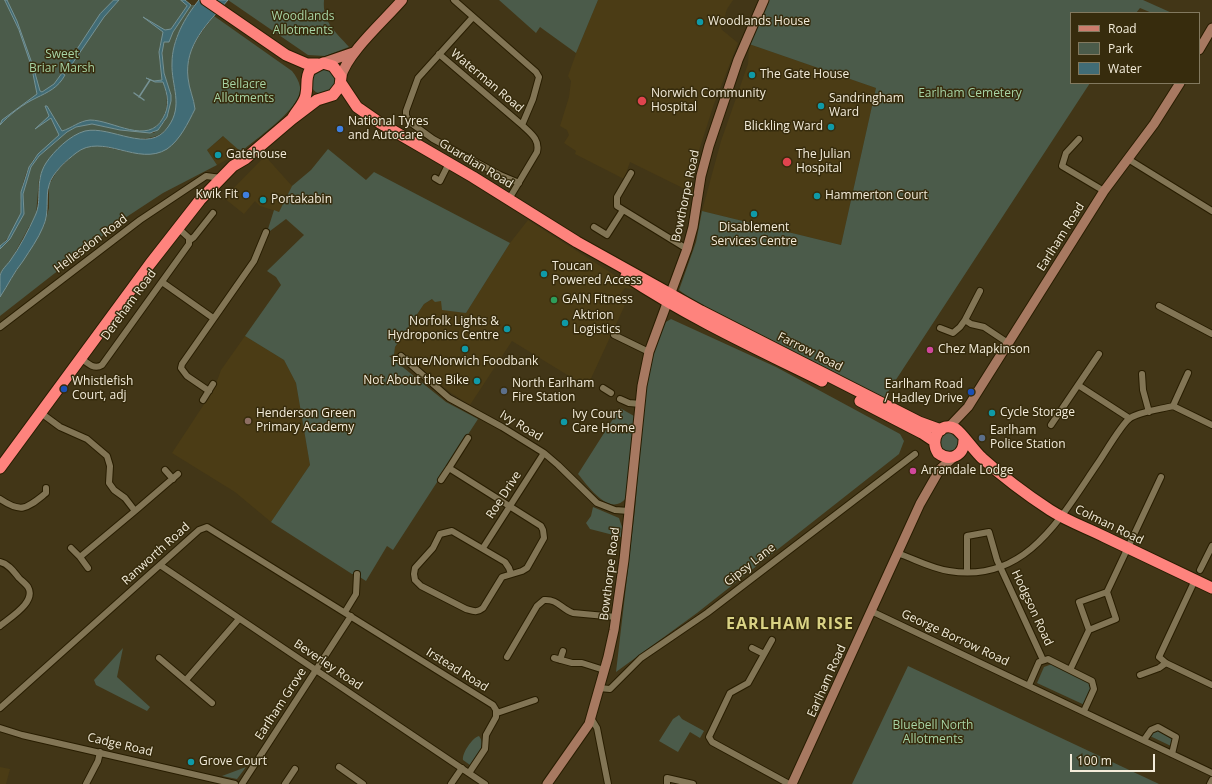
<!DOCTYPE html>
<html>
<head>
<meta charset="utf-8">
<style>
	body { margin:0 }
	#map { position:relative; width:1212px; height:784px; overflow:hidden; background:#423617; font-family:"Open Sans",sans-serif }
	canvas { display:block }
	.legend { position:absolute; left:1070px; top:12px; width:130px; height:72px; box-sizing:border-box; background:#372c0d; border:1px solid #82795f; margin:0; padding:5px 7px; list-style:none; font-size:12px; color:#f3ecda }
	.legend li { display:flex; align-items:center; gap:8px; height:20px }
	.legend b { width:20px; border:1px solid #82795f }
	.scale { position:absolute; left:1070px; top:754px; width:85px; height:18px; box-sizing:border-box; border:2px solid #f3ecda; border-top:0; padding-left:5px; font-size:12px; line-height:14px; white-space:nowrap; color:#f3ecda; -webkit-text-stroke:3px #372c0d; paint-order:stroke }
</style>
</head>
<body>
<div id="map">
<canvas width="1212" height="784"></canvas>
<ul class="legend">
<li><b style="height:5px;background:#cc7d6d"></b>Road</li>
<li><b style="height:11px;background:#4b5b4a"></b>Park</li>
<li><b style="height:11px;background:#416c76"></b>Water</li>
</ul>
<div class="scale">100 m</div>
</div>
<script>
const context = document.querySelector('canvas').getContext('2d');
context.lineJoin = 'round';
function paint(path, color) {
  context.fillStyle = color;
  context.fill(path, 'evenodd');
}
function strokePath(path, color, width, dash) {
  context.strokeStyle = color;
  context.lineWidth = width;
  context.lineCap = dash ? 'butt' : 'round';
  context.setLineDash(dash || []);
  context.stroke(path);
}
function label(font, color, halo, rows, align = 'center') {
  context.font = font + ' "Open Sans",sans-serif';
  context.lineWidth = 3;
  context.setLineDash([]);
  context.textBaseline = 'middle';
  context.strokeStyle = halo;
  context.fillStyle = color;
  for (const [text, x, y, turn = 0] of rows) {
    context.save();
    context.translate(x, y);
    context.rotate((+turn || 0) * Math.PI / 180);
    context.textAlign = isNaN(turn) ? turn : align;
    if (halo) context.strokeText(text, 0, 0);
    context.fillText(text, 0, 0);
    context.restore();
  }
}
paint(new Path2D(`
	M598,0H733L727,9L721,29L738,43L714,104L694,166L690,183L697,195L630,162L624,179L575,154L576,151L564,143L569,135L567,130L560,126L569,97L571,81L568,76L578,48Z
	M749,44L876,88L841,245L702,211L721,141L748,64Z
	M224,136L241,152L217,165L207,150Z
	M265,156L292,186L279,212L260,206L255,201L244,214L224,198Z
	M528,220L638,290L625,288L616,300L625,305L587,387L512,341L470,405L451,393L404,354L394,355L395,347L424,304L433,299L441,301L466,313L510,243Z
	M245,336L284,360L296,383L310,465L271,522L235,492L172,453L214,389L221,370Z
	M0,767L10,769L6,784H0Z`), '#4b3c15');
paint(new Path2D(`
	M0,0H181L187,6L160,45C155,71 176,98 162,119C145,148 108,116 86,121C78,123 65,130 59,135C56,137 54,141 51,144C43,151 35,155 30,165C25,174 21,188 21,198C20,203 23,208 21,213C18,224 9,238 0,246Z
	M228,0H324C322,22 336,32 349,47L325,56L308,55Z
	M499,0H598L576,53L540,27L536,33Z
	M768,0H1143L1172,13H1152L1140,8L1136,13H1071V83H1090L884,398L691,299L679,290L696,242L702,211L841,245L876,88L749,44Z
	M191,5H195C187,18 177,31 174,46C169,64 176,80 177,98C178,106 176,114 172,121C158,149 124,136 100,131L45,165L39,179L36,214L11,260L0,274V249L10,239L24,214L23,194L31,167L39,156L67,132L76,127L92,124L120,130L154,133L165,121L171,101V95L164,73L162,48L164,42L171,37L173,32Z
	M214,16L292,71C296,76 299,81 300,87C303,108 255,139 241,152L223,136L207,150L217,165L163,193L128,216L0,316V297L44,226L49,208V185L57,171L73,155L86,146L94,145L133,153H156L167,148L183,131L195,109C194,99 189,88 188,78C185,51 199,36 214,16Z
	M310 81a13 13 0 1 1 26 0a13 13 0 1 1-26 0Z
	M328,149L366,180L374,172L510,243L466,313L442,310L441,301L435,302L432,299L424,304L395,347L394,355L389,356L446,402L478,419L393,550L387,546L366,581L355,574H352L271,522L310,465L296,383L284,360L245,336L281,285L276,277L267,271L304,235L286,219L270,231L268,229L274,210L279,212L292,186L311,170Z
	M671,319L776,367L900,434L904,441L899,454L697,613L616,672L635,509L645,395L653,351L664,323Z
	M620,408L634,416L626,498C610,518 588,486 578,474Z
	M939 442a10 10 0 1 1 20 0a10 10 0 1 1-20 0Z
	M593,507L619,518L622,527L621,537L590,529L586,523L591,516Z
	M123,648L117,677L150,707L147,711L96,685L94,680Z
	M1052,664L1094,684L1097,691L1089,707L1037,683L1044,667Z
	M908,666L1159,784H852Z
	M679,715L682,719L704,731L700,738L690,732L678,752L659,741L673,719Z
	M1157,729L1173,737V747L1150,736Z
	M479,736C487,746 476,757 470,765L463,760C462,753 472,738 479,736Z
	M246,767L237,779L222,776Z`), '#4b5b4a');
const water = new Path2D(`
	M5,0H7L17,21L34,69L32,68L19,30Z
	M114,0H119L104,17L68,70L64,69L100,14Z
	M181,0H185L191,5L173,32L169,42H164L162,53L164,73L171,95V101L167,117L158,130L150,133L120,130L92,124L76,127L67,132L39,156L31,167L23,194L24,214L10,239L0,249V246L7,240L21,213V192L29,167L38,154L59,135L51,118L35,129L49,116L45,106H47L62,131C72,128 79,121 90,120C113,120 148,146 163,118C170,106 168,95 163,82H155L146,78L154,81L162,80L159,52L163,32L143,17L165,30L171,29L187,6Z
	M199,0H228C208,23 184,45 188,78C189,89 194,99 195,109C188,123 180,140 167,149C138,167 102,132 76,153C67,160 52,173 49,185C45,198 50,212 43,227C38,239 30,250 23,261C14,272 8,285 0,297C0,290 0,282 0,276C1,270 7,265 10,261C20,247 28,231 35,216C43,200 34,182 46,163C54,151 70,135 85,131C111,125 149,155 168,127C184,105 171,86 172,63C172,40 185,17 199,0Z
	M35,73L40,91L42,92L54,84L62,73L65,75C58,88 48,92 36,98C23,104 9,115 0,125L2,120L37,94L33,74Z`);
paint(water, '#416c76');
strokePath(water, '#769294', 1);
strokePath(new Path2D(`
	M134,93L144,100
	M139,97L150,80`), '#769294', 1.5);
const street = new Path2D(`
	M454,0L536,72L539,77L533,99L522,125C530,133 540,139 537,152L509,199
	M473,17L418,78L406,111V116L411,123L433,139L500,175L519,183
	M439,54L522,125
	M1079,139L1066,153L1062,166L1104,191
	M1128,159L1212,211
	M631,173L617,197V206L687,249
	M435,178L440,181L449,163
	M594,227L607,235L623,210
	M190,240L194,237L213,213
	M162,282L213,318
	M980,291L965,320L971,324L984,327L1008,343
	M1159,306L1212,334
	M0,327L140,220L206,176L221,178
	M940,328L953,333L960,327L965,320
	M614,335L649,352
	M401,356L449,398L502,427L544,453L558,465L597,503L615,510L629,511
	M81,358C87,363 94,370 102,365L189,244V238L178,228
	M1142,374L1143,390L1149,412
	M1078,385L1129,418
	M603,388L611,393
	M209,391L187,376L181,368L182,364L254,261L266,232
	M620,399L629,403L641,404
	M203,400L213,384
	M1173,406L1188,373
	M41,413L60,427L87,439L107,456L110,466L109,483L114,490L125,498L135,511L80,557L71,548
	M1051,425L1099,354
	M468,438L449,468L541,526L543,530L544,538L527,568L522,571L502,577L483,608C477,613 473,611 466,609L421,586L415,580L414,574L415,568L433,548L440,534L452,531L505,562L509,568L511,574
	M165,470L173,479
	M441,480L449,468
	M0,499C22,514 27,508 46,493V488
	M135,511L178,474
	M483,548L544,453
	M897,553C915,559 930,568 949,571C1026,584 1061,517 1098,463C1105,453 1121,425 1129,419C1137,412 1162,409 1173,406L1212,425
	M80,557L88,568
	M0,562C9,564 14,572 19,578C22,581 26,584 28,587C37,602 9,618 0,626
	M160,565L485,784
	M1200,570L1212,546
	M967,572V536L989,532L997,560L1043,660
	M1195,580L1159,657L1166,663L1212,685
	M1107,592L1161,477
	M871,611L1212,773
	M345,612L356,594L357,574
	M772,640L748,683L730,693L709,737L712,742L789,784
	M752,648L764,654
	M507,657L537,606L544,600C558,599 561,609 573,613L616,617
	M159,658L212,703
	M554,658L572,663H582L604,670
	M560,660L563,651
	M1070,670L1089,630L1116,619L1107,592L1079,602L1089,630
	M1140,675L1159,668L1166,663
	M186,680L239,619
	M1029,685L1039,662L1048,659L1092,681L1094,689L1084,711
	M599,688L610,689L641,658L707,613L915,454
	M0,708L199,530L207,527L493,705L496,710V717L486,735L485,749L469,773
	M497,713L535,700
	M591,718L597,728L608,784
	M0,728L22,735L235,784
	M1144,740L1151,730L1158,727L1176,737L1172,754
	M339,767L363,784
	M86,784L98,761L100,752
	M242,784L351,616
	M285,784L295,769
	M451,784L462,768
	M667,784V778L693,784
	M1210,784L1212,780`);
const secondary = new Path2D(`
	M1199,50L1212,28
	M949,427L968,407L1104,191L1154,124L1180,83
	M547,784L589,724L608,657L614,630L624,560L642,386L649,352L687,249L693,227L701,176L709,146L738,60L764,0
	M792,784L920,504L940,469L955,456`);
const primary = new Path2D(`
	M323,63L355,52
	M341,77C347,53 385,20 402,0`);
const highway = new Path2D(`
	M206,0L286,55L307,64H318
	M341,83L357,107L380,123L473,177L577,242L701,311L919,422L941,430
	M626,276C688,317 755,348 822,381
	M860,401L922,433L934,441
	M964,440C964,456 950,462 938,453C929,440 940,420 956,429C962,433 975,452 982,458C1003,477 1027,495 1050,510C1067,521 1087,528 1105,537C1140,554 1176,571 1212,588
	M0,468L150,264L200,200L233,166L245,159L292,119L317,100L333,95L340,86L341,77L333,66L323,63L310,70C305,78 308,85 306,94C305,103 296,111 292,119`);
strokePath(street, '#281d00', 8);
strokePath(secondary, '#281d00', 11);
strokePath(primary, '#281d00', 12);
strokePath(highway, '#281d00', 13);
strokePath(street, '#827555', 6);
strokePath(secondary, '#a77961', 9);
strokePath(primary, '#cc7d6d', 10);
strokePath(highway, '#fe837d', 11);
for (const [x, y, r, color] of [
	[700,22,4,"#0f9aa8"],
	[752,75,4,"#0f9aa8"],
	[642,101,5,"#e0444e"],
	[821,106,4,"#0f9aa8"],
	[831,127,4,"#0f9aa8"],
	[340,129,4,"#3f7fe0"],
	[218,155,4,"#0f9aa8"],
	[787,162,5,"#e0444e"],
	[246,195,4,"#3f7fe0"],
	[817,196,4,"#0f9aa8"],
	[263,200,4,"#0f9aa8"],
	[754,214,4,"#0f9aa8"],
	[544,274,4,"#0f9aa8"],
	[554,300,4,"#2e9e5b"],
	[565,323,4,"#0f9aa8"],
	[507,329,4,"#0f9aa8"],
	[465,349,4,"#0f9aa8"],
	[930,350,4,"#d1479c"],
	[477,381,4,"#0f9aa8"],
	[64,389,4,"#1a4fb4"],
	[504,391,4,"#5c6f8a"],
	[971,392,4,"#1a4fb4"],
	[992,413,4,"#0f9aa8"],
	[248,421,4,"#8d6e63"],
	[564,422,4,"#0f9aa8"],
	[982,438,4,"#5c6f8a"],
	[913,471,4,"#d1479c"],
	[191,762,4,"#0f9aa8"]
]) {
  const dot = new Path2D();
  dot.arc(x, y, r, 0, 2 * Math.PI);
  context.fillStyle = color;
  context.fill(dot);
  strokePath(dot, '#372c0d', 1.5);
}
label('12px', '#a7d4a5', '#372c0d', [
	["Woodlands",303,17],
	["Allotments",303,31],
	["Sweet",62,55],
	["Briar Marsh",62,69],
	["Bellacre",244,85],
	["Allotments",244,99],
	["Earlham Cemetery",970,94],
	["Bluebell North",933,726],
	["Allotments",933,740]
]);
label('12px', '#f3ecda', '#372c0d', [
	["Woodlands House",708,22],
	["The Gate House",760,75],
	["Norwich Community",651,94],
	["Hospital",651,108],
	["Sandringham",829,99],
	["Ward",829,113],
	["National Tyres",348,122],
	["and Autocare",348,136],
	["Blickling Ward",823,127,"right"],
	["Gatehouse",226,155],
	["The Julian",796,155],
	["Hospital",796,169],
	["Kwik Fit",238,195,"right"],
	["Hammerton Court",825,196],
	["Portakabin",271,200],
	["Disablement",754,228,"center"],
	["Services Centre",754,242,"center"],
	["Toucan",552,267],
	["Powered Access",552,281],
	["GAIN Fitness",562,300],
	["Aktrion",573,316],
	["Logistics",573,330],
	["Norfolk Lights &",499,322,"right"],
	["Hydroponics Centre",499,336,"right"],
	["Chez Mapkinson",938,350],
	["Future/Norwich Foodbank",465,362,"center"],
	["Not About the Bike",469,381,"right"],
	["Whistlefish",72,382],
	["Court, adj",72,396],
	["North Earlham",512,384],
	["Fire Station",512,398],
	["Earlham Road",963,385,"right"],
	["/ Hadley Drive",963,399,"right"],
	["Cycle Storage",1000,413],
	["Henderson Green",256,414],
	["Primary Academy",256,428],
	["Ivy Court",572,415],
	["Care Home",572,429],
	["Earlham",990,431],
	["Police Station",990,445],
	["Arrandale Lodge",921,471],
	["Grove Court",199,762]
], 'left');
label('12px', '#f3ecda', '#372c0d', [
	["Waterman Road",487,81,40],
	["Guardian Road",476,164,31],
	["Bowthorpe Road",686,196,-78],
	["Earlham Road",1061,237,-58],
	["Hellesdon Road",91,244,-37],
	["Dereham Road",129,305,-54],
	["Farrow Road",810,352,27],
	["Ivy Road",521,426,31],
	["Roe Drive",504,495,-57],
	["Colman Road",1109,525,26],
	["Ranworth Road",156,554,-42],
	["Gipsy Lane",750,565,-38],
	["Bowthorpe Road",610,574,-83],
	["Hodgson Road",1032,608,65],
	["George Borrow Road",955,638,25],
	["Beverley Road",328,665,34],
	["Irstead Road",457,670,32],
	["Earlham Road",827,681,-66],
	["Earlham Grove",281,704,-57],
	["Cadge Road",120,745,13]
]);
context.letterSpacing = '1px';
label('bold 16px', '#d9d284', '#372c0d', [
	["EARLHAM RISE",790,624]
]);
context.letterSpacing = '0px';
</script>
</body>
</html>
